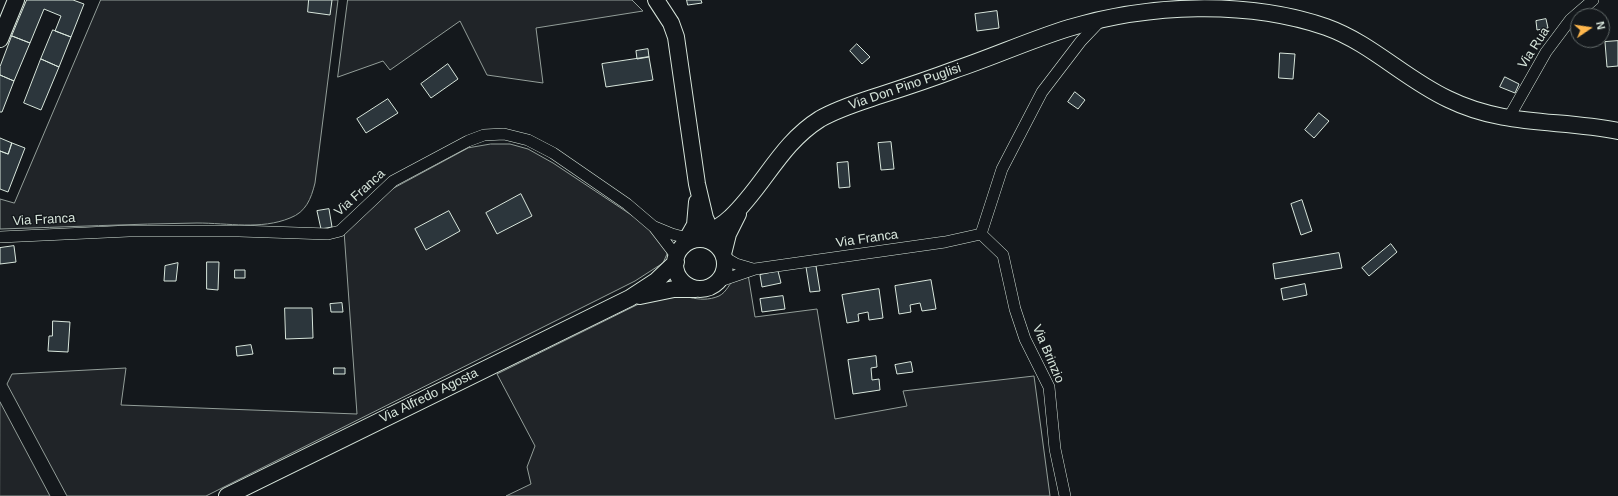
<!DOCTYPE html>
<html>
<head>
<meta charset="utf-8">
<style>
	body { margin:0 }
	#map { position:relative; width:1618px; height:496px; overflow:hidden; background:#14181c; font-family:Arial,sans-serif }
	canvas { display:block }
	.north { position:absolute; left:1570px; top:8px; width:40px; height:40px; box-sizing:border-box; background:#14181c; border:1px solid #626a69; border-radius:50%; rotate:77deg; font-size:11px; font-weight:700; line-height:16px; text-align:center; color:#d8e6dc }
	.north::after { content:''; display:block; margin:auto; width:14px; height:18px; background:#ffb74d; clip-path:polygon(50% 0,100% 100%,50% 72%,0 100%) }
</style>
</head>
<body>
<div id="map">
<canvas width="1618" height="496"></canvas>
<div class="north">N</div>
</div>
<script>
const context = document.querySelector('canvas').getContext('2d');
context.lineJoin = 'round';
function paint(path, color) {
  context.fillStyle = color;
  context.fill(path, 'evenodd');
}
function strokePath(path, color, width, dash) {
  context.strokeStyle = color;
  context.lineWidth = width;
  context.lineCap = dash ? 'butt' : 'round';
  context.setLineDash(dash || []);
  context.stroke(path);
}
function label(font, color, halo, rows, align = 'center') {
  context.font = font + ' Arial,sans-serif';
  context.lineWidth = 3;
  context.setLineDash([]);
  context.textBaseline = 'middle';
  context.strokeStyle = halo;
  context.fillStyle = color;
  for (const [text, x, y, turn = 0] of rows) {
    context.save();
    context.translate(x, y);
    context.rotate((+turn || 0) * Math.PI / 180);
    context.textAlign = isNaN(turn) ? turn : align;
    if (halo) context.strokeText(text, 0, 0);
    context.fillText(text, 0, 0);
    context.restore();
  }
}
const green = new Path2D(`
	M101,0H338L315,183C311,199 306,212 290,218C261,230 228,223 197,223C131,224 66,227 0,229V199L14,203Z
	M348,0H632L643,11L536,28L543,83L487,75L460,21L390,70L383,61L338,77Z
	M491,144H510L528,149L553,163L651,228L666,246L667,254L663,263L635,281L206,496H67L7,384L12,374L126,368L121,405L357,414L344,231L392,189L468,148Z
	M748,274L755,317L817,309L835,419L907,406L903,391L1034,376L1050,496H506L531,484L527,467L535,446L497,374L661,293C682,292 698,305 719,296C727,292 729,283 736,278C739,276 744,275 748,274Z
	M0,402L50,496H0Z`);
paint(green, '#202428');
strokePath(green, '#939e99', 1);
const building = new Path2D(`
	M27,0H73L84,4L71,37L55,31L61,16L44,9L30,43L12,36Z
	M309,0H332L330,15L308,12Z
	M687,0H701L702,3L688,5Z
	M997,11L999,28L977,31L975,14Z
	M1546,19L1548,28L1537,30L1536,21Z
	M53,30L71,37L59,67L41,59Z
	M12,36L30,43L14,81L0,75V67Z
	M1618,41V66L1607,67L1605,42Z
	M857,44L870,57L862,64L850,51Z
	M648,49L649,57L637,59L636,51Z
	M1280,53L1295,54L1293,79L1279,78Z
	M649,57L653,80L606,87L602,64Z
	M41,59L59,67L41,110L24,103Z
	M448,64L458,79L431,98L421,84Z
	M0,75L14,81L2,112H0Z
	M1505,77L1519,84L1515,93L1500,87Z
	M1075,92L1085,100L1078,109L1068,102Z
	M388,99L398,113L366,133L357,119Z
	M1319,113L1329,121L1314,138L1305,130Z
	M0,138L12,143L8,154L0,151Z
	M891,142L894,169L881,170L878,143Z
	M12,143L25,148L8,192L0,189V151L8,154Z
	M848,162L850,187L839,188L837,163Z
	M521,194L532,216L497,234L486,213Z
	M1302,200L1312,231L1301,235L1291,204Z
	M329,209L332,227L321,229L317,211Z
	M449,211L460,231L426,250L415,229Z
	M1391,244L1397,252L1369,276L1362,268Z
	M14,246L16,262L0,264V248Z
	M1339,253L1342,268L1275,279L1273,264Z
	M207,262H219L218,290L207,289Z
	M178,263L176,281H164L165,266Z
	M816,266L820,291L810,292L806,267Z
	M235,270H245V278H235Z
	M778,271L781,283L762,287L760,275Z
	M931,280L936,309L922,311L920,303L910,305L911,312L899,314L895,286Z
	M1305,284L1307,295L1283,300L1281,289Z
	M879,289L883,318L869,320L868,312L858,314L859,321L847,323L842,295Z
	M783,296L785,309L762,312L760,299Z
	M342,303L343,312H331L330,304Z
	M285,308H312L313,338L286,339Z
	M53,321L70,322L68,352L48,351L49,336H52Z
	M251,345L253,354L237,356L236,347Z
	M876,356L877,367L871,368L872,380L879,379L880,390L853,394L848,360Z
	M911,362L913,372L897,374L895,365Z
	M334,368H345V374H334Z`);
paint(building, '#2c363c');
strokePath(building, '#d8e6dc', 1);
const street = new Path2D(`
	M1508,119L1546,52L1570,20L1593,0
	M655,227L672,234L694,240
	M981,234L1003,255L1015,309L1025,339L1049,387L1055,449L1065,496
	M981,234L1002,169L1042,92L1081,41L1101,20
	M0,237L129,231H239L328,234L340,231L393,181L468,141L484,135L504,134L528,140L553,153L627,204L654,227L677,257
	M724,257L736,264L753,269
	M717,282L755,269L945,242L981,234`);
const secondary = new Path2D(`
	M656,0L671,23L676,37L697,184L705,218L717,245
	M0,39L16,0
	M697,239C709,233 722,226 731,217C764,186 780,144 820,119C839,108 860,102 881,95C906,87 930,79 954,70C993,57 1030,40 1069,28C1148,4 1247,0 1326,27C1371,43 1405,79 1448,99C1505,127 1559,119 1618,131
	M675 264a25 25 0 1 1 50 0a25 25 0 1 1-50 0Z
	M683,246L695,225L697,202
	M723,254L728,234L738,214
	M640,296L674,289H696
	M227,496L630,298L656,281L676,262`);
strokePath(street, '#d8e6dc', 12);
strokePath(secondary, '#d8e6dc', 18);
strokePath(street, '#14181c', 11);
strokePath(secondary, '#14181c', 16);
label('13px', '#d8e6dc', '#14181c', [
	["Via Rua",1534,48,-57],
	["Via Don Pino Puglisi",905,87,-19],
	["Via Franca",360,193,-42],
	["Via Franca",44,220,-3],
	["Via Franca",867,239,-8],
	["Via Brinzio",1048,354,67],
	["Via Alfredo Agosta",429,396,-26]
]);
</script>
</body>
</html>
